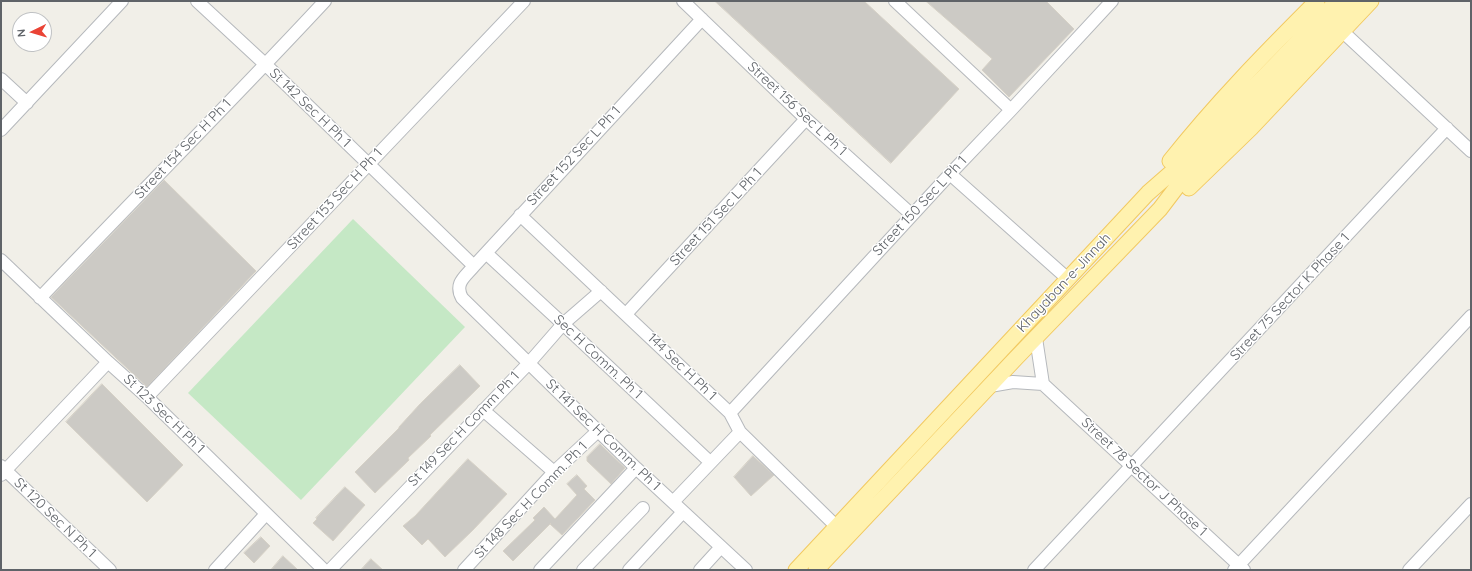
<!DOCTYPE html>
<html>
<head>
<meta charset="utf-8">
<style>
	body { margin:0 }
	#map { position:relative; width:1472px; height:571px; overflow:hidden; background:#f1efe8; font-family:Quicksand,sans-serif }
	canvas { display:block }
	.frame { position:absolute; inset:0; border:2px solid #5f6368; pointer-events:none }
	.north { position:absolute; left:12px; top:12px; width:40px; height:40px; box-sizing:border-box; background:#fff; border:1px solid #bfc1c3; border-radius:50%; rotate:265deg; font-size:11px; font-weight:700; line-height:16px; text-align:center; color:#5f6368 }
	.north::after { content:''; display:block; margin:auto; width:14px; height:18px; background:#ea4335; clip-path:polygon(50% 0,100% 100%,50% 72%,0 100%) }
</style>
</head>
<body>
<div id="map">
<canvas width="1472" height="571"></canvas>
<div class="frame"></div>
<div class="north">N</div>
</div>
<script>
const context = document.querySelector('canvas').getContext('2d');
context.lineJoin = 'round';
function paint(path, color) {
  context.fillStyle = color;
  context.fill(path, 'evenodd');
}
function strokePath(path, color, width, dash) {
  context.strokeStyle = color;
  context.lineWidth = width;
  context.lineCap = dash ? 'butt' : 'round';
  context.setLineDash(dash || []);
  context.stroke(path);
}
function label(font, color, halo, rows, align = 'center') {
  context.font = font + ' Quicksand,sans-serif';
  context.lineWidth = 3;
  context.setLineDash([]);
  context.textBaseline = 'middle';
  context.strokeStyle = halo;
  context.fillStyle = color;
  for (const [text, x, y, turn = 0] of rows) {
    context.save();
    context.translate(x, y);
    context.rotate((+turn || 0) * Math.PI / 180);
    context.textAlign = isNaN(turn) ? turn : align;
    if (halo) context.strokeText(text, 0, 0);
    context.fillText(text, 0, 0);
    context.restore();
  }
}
paint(new Path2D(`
	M353,219L465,327L301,500L188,393Z`), '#c5e8c5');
const building = new Path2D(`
	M715,1H864L959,89L891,163Z
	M926,1H1046L1074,29L1009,97L982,70L992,59Z
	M164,180L256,271L147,387L51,297Z
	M460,365L480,386L430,435L431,436L408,458L409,460L375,493L355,472L399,428V427L420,404Z
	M102,384L183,465L147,502L66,422Z
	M600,444L625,468L611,484L587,461V457Z
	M753,456L774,475L751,496L734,477Z
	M468,459L507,494L473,530L445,557L428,539L422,545L403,526L415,516Z
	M577,475L587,486L584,489L595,500L562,535L550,524L551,523L513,561L503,551L535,520L533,518L544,507L555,519L577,495L567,484Z
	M345,487L365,505L333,541L313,523L317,519L316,518Z
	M261,537L270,546L254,563L244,553Z
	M283,556L298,570H271Z
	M371,559L383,570H361Z`);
paint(building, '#cccac5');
strokePath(building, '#d6d1c6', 1);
const minor = new Path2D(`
	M197,1L266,65L474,266
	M683,1L806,119L912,215
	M895,1L1011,110
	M702,19L474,266C465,277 454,283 462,298L636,468L746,570
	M1342,31L1471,151
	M1,79L27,103
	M1,130L122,1
	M950,174L1068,279
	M520,215L730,413L740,432L837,527
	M486,253L563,324L710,462
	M1,260L108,362L147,397L324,570
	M40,298C135,198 232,101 325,1
	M626,314L806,119
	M1036,338L1043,384
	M990,386L1013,382L1043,384L1244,570
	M147,397L524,1
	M483,410L554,472
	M730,413L950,174L1011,110L1112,1
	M1,466L110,570
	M1,475L108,362
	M673,502L740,432
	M215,570L266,514
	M330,570L529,363L563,324L601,291
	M464,570L554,472L599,430
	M540,570L636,468
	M583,570L643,508
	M629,570L683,512
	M700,570L721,547
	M1034,570L1447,128
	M1234,570L1471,316
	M1409,570L1471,504`);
const major = new Path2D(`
	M1170,161C1215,104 1266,52 1317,1
	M1189,188L1251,128L1371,1
	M796,570L1148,193L1172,172L1337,1
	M816,570L1016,358L1160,209L1179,184L1353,1`);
strokePath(minor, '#b5b8bc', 14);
strokePath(major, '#f2c960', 17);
strokePath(minor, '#fff', 12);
strokePath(major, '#fff2af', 15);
label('14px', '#5f6368', '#fff', [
	["St 142 Sec H Ph 1",310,108,44],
	["Street 156 Sec L Ph 1",797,109,43],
	["Street 154 Sec H Ph 1",183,149,-46],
	["Street 152 Sec L Ph 1",574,156,-47],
	["Street 153 Sec H Ph 1",335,199,-47],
	["Street 150 Sec L Ph 1",920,206,-47],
	["Street 151 Sec L Ph 1",716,217,-47],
	["Khayaban-e-Jinnah",1064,283,-47],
	["Street 75 Sector K Phase 1",1290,297,-47],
	["Sec H Comm. Ph 1",598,357,43],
	["144 Sec H Ph 1",682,367,44],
	["St 123 Sec H Ph 1",164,414,44],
	["St 149 Sec H Comm Ph 1",464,429,-46],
	["St 141 Sec H Comm. Ph 1",603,435,44],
	["Street 78 Sector J Phase 1",1144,477,43],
	["St 148 Sec H Comm. Ph 1",531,500,-46],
	["St 120 Sec N Ph 1",55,518,44]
]);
</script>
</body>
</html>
